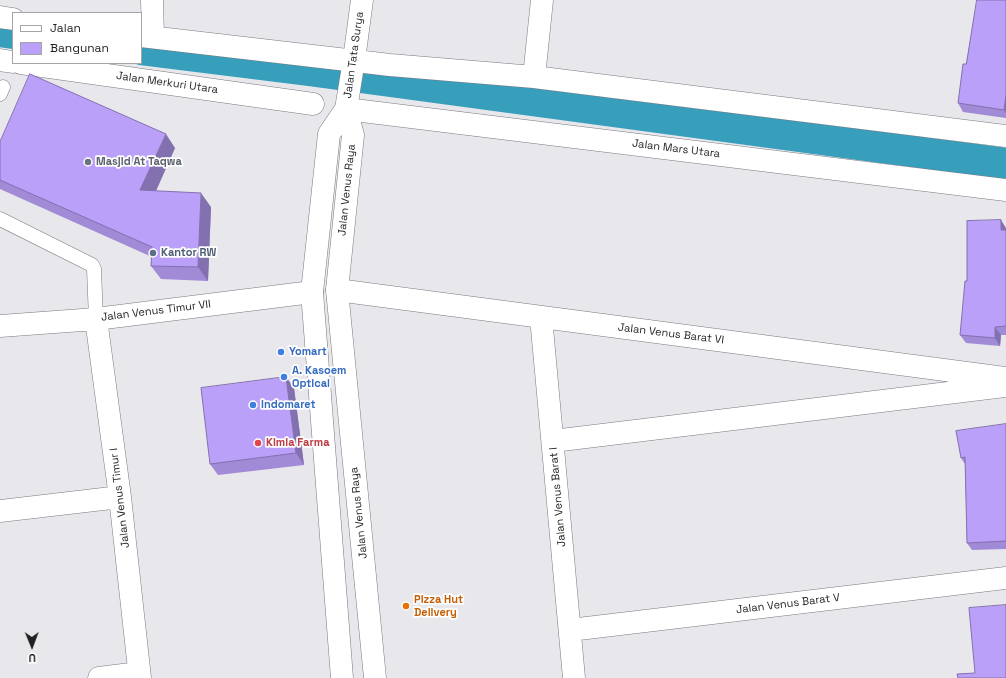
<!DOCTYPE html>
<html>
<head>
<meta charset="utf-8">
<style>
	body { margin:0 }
	#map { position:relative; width:1006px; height:678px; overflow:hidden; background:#e8e7ec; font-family:"Space Grotesk",sans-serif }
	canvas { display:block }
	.legend { position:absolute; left:12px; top:12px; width:130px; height:52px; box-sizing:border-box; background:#fff; border:1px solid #a6a5a6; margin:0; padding:5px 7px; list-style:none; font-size:12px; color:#201f21 }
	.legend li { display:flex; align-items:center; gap:8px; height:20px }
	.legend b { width:20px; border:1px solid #a6a5a6 }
	.north { position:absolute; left:12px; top:626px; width:40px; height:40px; -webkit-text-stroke:3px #fff; paint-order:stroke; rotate:179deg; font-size:11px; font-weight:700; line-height:16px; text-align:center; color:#201f21 }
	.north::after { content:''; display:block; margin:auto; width:14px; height:18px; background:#201f21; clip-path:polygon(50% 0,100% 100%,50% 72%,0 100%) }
</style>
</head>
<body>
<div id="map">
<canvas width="1006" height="678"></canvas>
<ul class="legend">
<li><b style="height:5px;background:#fff"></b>Jalan</li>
<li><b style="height:11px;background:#bba0f9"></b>Bangunan</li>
</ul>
<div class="north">U</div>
</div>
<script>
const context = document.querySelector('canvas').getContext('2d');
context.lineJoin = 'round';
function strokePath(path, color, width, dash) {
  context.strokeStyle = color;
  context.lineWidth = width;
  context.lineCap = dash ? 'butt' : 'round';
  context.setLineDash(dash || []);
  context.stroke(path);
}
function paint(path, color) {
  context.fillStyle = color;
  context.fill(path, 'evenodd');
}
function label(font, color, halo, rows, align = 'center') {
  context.font = font + ' "Space Grotesk",sans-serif';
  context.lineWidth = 3.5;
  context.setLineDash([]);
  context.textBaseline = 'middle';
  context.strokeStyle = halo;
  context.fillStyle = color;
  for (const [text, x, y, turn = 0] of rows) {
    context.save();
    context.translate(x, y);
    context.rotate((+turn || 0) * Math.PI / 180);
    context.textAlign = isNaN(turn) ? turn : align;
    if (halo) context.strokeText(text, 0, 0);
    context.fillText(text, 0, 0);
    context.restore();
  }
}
strokePath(new Path2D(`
	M0,31L13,33
	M141,49L310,70L1006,164`), '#379fbc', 32);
const lane = new Path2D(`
	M0,94L3,87
	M0,219L92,265L94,269L96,319`);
const street = new Path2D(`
	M152,0L153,37
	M0,17L13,19
	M141,36L390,65L534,77L1006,136
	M0,60L13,62
	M21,63L313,104
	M534,77L542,0
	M346,109L1006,190
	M337,290L1006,378
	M541,317L574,678
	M96,319L120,497L140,678
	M0,326L96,319L312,292
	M553,441L1006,386
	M0,511L120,497
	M570,630L1006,578
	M99,678L139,673`);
const secondary = new Path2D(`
	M346,109L353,135L337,290L375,678
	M342,678L312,292L329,134L346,109L354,60L362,0`);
strokePath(lane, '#7a797e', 15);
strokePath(street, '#7a797e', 23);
strokePath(secondary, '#7a797e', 23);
strokePath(lane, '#fff', 14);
strokePath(street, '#fff', 22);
strokePath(secondary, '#fff', 22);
paint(new Path2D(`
	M1006,0V118L963,112L958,103L966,64Z
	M0,142L175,148L156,191L211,207L208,281L161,279L151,266L152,257L0,189Z
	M1006,228V335H1001L1000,346L966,343L960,335L967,281Z
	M286,377L294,388L304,465L218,475L210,464Z
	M1006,424V549L972,550L967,543L965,464L961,458Z`), '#a18ad6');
paint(new Path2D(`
	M1006,94V113L1004,110Z
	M166,134L175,148L150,204L140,190Z
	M201,193L211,207L208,281L198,267Z
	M1001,220L1006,228V237L1001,230Z
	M995,327L1001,335L1000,346L995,338Z
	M286,377L294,388L304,465L296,453Z`), '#8370ae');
const building = new Path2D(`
	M977,0H1006V94L1004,110L958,103L963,64H966Z
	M30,74L166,134L140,190L201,193L198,267L151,266L152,247L0,180V142Z
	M1001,220V230H1006V326L995,327V338L960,335L965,281H967V221Z
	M286,377L296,453L210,464L201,388Z
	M1006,424V541L967,543L965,457L961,458L956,431Z
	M1006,605V678H958L957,674L975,673L969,608Z`);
paint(building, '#bba0f9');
strokePath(building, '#8370ae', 1);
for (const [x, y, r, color] of [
	[88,162,4,"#6b7280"],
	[153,253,4,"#5c6f8a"],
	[281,352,4,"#3f7fe0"],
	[284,377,4,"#3f7fe0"],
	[253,405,4,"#3f7fe0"],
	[258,443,4,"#e0444e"],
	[406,606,4,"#e8710a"]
]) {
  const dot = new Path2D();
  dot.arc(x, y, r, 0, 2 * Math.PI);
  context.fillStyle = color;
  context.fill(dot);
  strokePath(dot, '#fff', 1.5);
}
label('11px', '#201f21', '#fff', [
	["Jalan Tata Surya",354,55,-82],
	["Jalan Merkuri Utara",167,83,8],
	["Jalan Mars Utara",676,149,7],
	["Jalan Venus Raya",347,190,-84],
	["Jalan Venus Timur VII",156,311,-7],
	["Jalan Venus Barat VI",671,334,7],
	["Jalan Venus Barat I",558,497,-95],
	["Jalan Venus Timur I",120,498,-97],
	["Jalan Venus Raya",359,513,-96],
	["Jalan Venus Barat V",788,604,-7]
]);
label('bold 11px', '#5b616d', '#fff', [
	["Masjid At Taqwa",96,162]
], 'left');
label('bold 11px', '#4e5e75', '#fff', [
	["Kantor RW",161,253]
], 'left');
label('bold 11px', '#366cbe', '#fff', [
	["Yomart",289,352],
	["A. Kasoem",292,371],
	["Optical",292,384],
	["Indomaret",261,405]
], 'left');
label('bold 11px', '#be3a42', '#fff', [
	["Kimia Farma",266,443]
], 'left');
label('bold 11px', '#c56008', '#fff', [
	["Pizza Hut",414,600],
	["Delivery",414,613]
], 'left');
</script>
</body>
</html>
